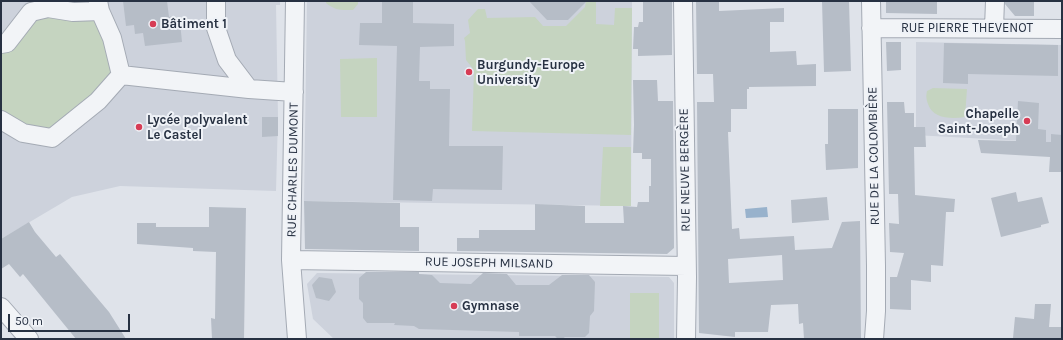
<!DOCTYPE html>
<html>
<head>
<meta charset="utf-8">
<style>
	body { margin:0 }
	#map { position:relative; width:1063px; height:340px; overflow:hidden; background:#dfe3ea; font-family:Karla,sans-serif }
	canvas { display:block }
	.frame { position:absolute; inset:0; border:2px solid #273142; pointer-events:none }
	.scale { position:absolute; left:8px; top:314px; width:122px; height:18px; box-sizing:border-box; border:2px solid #273142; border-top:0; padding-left:5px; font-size:12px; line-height:14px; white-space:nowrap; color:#273142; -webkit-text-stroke:3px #eff2f7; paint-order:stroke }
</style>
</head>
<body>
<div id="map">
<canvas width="1063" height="340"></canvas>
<div class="frame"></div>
<div class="scale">50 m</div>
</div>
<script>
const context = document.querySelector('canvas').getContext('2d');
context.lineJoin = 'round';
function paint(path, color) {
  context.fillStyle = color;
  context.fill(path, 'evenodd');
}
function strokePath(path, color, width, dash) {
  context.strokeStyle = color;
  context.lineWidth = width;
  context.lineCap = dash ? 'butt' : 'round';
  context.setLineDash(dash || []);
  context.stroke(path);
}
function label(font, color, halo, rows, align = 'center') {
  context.font = font + ' Karla,sans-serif';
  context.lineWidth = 4;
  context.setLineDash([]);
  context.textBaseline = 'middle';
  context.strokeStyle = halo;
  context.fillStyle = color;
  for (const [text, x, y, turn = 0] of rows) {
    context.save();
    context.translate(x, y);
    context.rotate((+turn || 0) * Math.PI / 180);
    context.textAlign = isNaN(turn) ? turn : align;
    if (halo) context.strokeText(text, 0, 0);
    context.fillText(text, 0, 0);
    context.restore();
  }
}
paint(new Path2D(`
	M1,1H280V5H276L278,117L276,191L120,186L72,197L1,239Z
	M307,1H632L631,206L304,201Z
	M916,42L1062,45V143L914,135L916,127Z
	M317,273L669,277L674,283V339H334L313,319L307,284Z`), '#cdd2dc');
paint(new Path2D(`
	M326,1H358V4L353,10C341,10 336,11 326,3Z
	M586,1H596V24L614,25L615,8H632L631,135L472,131L474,70L466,60L465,41L464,38L470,33L468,20L478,9H485L487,18L535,17L543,26H566L585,7Z
	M33,16L92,18L101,25L111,61V74L104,86L47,131L37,130L1,114V46Z
	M377,58V117H341L340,59Z
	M933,88L967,89L965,117C951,119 933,119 928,104C926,98 926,96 927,91Z
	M603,147H631V206H600Z
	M630,293H659V339H630Z`), '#c5d4c0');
paint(new Path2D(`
	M767,207L768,217L746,218L745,209Z`), '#98b2cc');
paint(new Path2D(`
	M123,1H167L169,17L174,16V23L180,22L182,42L145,46L143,33L135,34L134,25L126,26Z
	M382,1H413V23L454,24V46L420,47L419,81H430V89H450L449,146H503L502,190L433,189L432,201L393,200L397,46L359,45L360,23H382Z
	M529,1H587L568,20H547Z
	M643,1H672V55L638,56V49H633L634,27H638L639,22H643Z
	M696,1H719V11L784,8V22H770V52L796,51L797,65L816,64V86L749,87V89H747V109H731V132H728L732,229L739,228L740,239L794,236L795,250L832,248L842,222L860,221L861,339H804L803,323L799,324L798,304L771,305L768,332H735V337L699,333L697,102H714L713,74H697ZM782,255L783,280L729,283L728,259Z
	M822,1H849L851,71L824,72Z
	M886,1H937V14L886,13Z
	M1005,1H1034V16H1015L1005,4Z
	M886,42H901V70L887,71Z
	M944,43L1058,45V76L968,74V84L943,83Z
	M633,80H657L658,101H673L674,248L667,254L457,251V238H479V230H535V204L585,206V223H624L623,206L637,207L638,202H649V186H651V159H642V153H633L634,125Z
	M1018,101L1039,103L1038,129L1046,130V142H1051V134L1062,135V172H1049L1050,157L981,153L978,140L1016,141Z
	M887,102H904L905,113H914V127H925L926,147H914L915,195L955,199L954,212H946L943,266L931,265V282L911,280V310L890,309V277H897L904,253L890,252L889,223L899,224L898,194H889Z
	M828,109H858V168L826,170L825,144H828Z
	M262,117H278V136L262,137Z
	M1016,192L1018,202L1042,197L1049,223L1041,225V227L1001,237L991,198Z
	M827,197L829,220L792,223L791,200Z
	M304,201L400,203V227H419V251L305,249Z
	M209,207L246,208L244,339H212L211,318L215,319L216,252L193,251V248L137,244V223H156V227H209Z
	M29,222L35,232L56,257L60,254L109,312L126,339H76L23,274L20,277L9,264L1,269V239Z
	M366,272H419V274L432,275L440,283L471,284L483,273L507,274L516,285H549L562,275H589L595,282L594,311L590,316L589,333L585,337H565L562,339H558L555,336H519V332L419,329L414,326L394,325L395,323H367L363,318V303L359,299V278Z
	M319,277L332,279L336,292L329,301L316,298L312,285Z
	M1035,304H1051L1049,327H1062V339L1013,338L1015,317L1034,319Z`), '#b6bdc7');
const minor = new Path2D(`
	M98,1L100,11L112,38L121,75L249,89L294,92
	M216,1V28L227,60L249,89
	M295,1L291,260L297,339
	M683,1L687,277L686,339
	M871,1L876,266V311L874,339
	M871,28L1062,29
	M994,28L995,1
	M1,44L7,43L31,12L48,8L73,12L100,11
	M1,120L23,133L52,138L98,101L121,75
	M291,260L686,266
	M1,307L29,339`);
strokePath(minor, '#a4aab4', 20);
strokePath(minor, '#f2f4f7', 18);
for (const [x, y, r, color] of [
	[153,24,4,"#d73c55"],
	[469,72,4,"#d73c55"],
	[1027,121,4,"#d73c55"],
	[139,127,4,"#d73c55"],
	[454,306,4,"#d73c55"]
]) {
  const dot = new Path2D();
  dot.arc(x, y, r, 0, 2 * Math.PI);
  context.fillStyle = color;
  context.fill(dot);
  strokePath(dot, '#eff2f7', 1.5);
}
label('bold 13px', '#273142', '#eff2f7', [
	["Bâtiment 1",161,24],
	["Burgundy-Europe",477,65],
	["University",477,80],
	["Chapelle",1019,114,"right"],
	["Saint-Joseph",1019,129,"right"],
	["Lycée polyvalent",147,120],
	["Le Castel",147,135],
	["Gymnase",462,306]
], 'left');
label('13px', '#273142', '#eff2f7', [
	["RUE PIERRE THEVENOT",967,28],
	["RUE DE LA COLOMBIÈRE",874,156,-91],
	["RUE CHARLES DUMONT",293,170,-89],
	["RUE NEUVE BERGÈRE",685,170,-91],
	["RUE JOSEPH MILSAND",489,263,1]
]);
</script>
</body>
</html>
